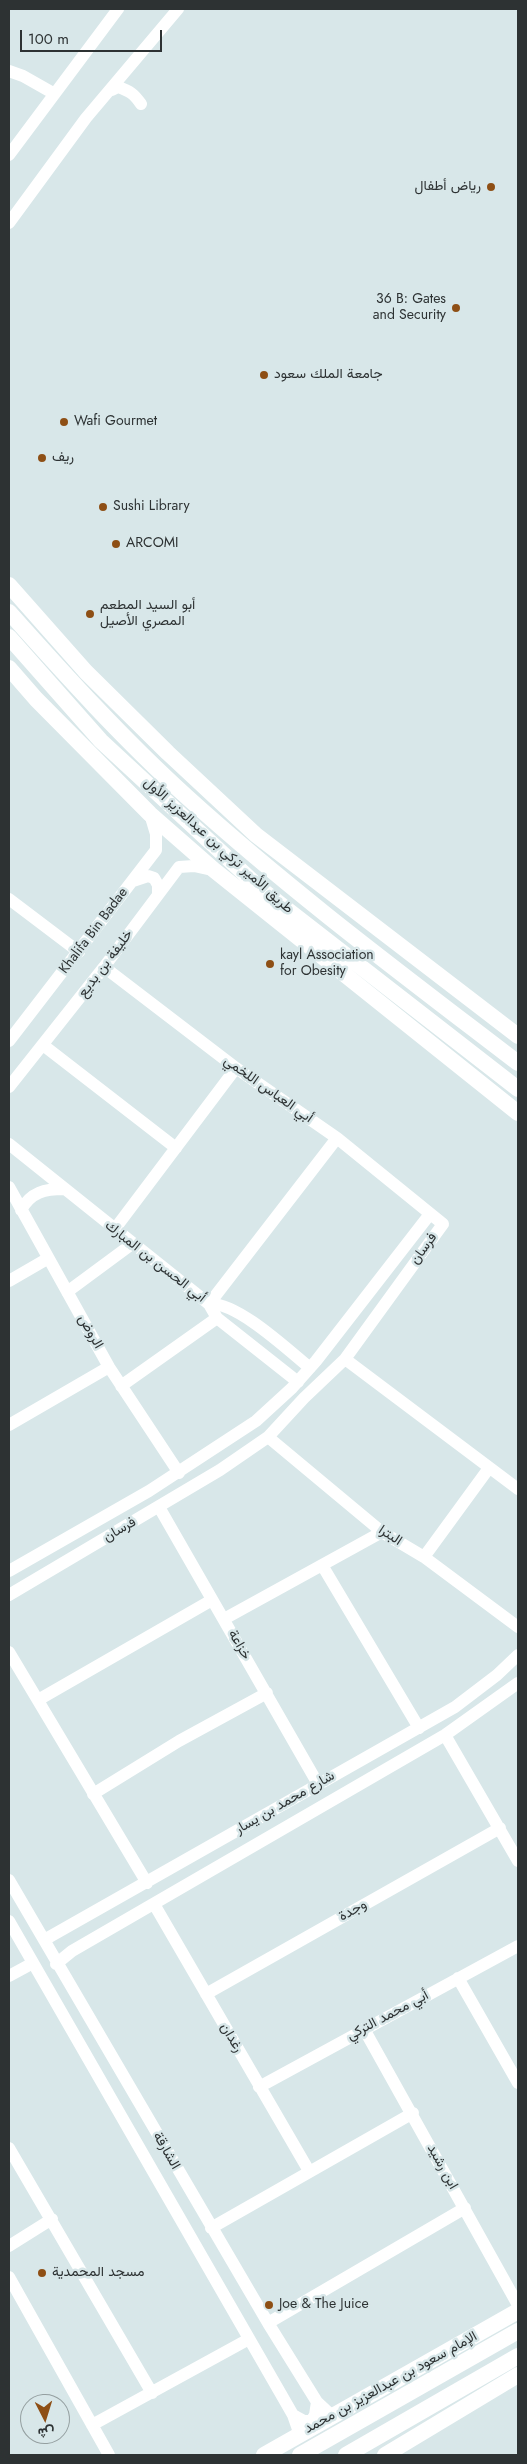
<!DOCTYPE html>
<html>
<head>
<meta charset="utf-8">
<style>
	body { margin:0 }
	#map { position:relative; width:527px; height:2464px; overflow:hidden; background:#d8e7e9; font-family:Jost,Vazirmatn,sans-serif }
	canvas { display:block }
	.frame { position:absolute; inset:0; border:10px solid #2d3233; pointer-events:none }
	.north { position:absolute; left:20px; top:2394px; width:50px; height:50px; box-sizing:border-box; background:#d8e7e9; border:1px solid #949fa0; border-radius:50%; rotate:175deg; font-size:14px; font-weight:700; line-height:20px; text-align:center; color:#2d3233 }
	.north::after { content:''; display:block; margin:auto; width:18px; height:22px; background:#8e4f15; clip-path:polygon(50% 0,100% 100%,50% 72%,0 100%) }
	.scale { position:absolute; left:20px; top:30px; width:142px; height:22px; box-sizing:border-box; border:2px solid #2d3233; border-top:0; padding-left:6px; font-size:15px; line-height:18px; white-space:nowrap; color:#2d3233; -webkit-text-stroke:4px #d8e7e9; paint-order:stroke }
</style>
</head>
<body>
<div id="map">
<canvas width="527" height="2464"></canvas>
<div class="frame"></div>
<div class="north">ش</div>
<div class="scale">100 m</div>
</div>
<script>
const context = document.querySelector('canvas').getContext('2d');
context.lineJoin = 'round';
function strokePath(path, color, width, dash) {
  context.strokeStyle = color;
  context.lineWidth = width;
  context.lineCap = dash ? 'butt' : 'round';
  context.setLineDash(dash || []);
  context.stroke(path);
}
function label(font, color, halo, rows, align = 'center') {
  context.font = font + ' Jost,Vazirmatn,sans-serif';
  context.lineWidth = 5;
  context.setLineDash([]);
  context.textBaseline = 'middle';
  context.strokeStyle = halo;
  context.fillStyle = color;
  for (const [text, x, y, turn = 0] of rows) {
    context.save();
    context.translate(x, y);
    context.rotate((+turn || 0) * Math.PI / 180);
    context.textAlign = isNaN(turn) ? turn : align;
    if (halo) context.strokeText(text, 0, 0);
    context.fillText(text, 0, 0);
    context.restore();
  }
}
strokePath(new Path2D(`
	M9,71L23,76L53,93
	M112,90L118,87C130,91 134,94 141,104
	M9,155L118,9
	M9,223L86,118L178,9
	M133,881L148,876L154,878L158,885V894
	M9,899L79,952
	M9,1041L156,850V834L150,814
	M43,1045L176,1148
	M9,1087L104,967L179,867L194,866L212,870
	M9,1144L209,1304L217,1318L298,1382
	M9,1187L109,1367L179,1473
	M21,1210C31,1192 45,1189 64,1189
	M114,1230L236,1068
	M9,1281L47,1259
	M67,1292L132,1244
	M209,1304L337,1138
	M209,1304C236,1301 288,1350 310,1368
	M345,1359L518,1489
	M121,1386L217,1318
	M9,1425L109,1367
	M268,1437L382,1532L424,1557L518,1627
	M159,1507L318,1784
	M424,1557L489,1468
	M322,1565L419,1728
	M9,1571L149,1491L256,1421L292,1388L316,1361L430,1214
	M9,1595L220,1470L268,1437L304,1398L345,1359L443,1224L337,1138L236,1068L104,967
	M224,1619L382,1532
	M9,1652L147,1883
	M38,1700L212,1600
	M445,1735L518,1861
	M93,1794L179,1741L267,1693
	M9,1880L268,2323L317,2402L332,2416
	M154,1904L309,2171
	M9,1921L293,2415L300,2435
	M44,1940L455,1707L497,1675L518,1655
	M56,1964L72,1951L445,1735L518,1683
	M9,1976L33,1963
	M458,1978L518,2083
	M206,1994L500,1828
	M364,2029L518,2305
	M259,2087L518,1946
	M9,2148L152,2393
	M211,2228L413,2113
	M9,2246L52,2219
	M9,2277L109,2455
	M268,2323L465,2208
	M293,2415L304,2421H311L315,2415L317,2402
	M92,2425L249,2339`), '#fff', 12);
strokePath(new Path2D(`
	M9,585L86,672L168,753L256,835L518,1036
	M9,612C66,676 124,740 187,797C293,893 406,977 518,1063
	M9,637L101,741L262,890L518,1089
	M9,668L36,699L150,814L214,870L518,1113
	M264,2455L518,2311
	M300,2455L518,2331
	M346,2455L518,2356
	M385,2455L518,2375`), '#fff', 16);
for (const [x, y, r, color] of [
	[491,187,5,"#8e4f15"],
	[456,308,5,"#8e4f15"],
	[264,375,5,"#8e4f15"],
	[64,422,5,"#8e4f15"],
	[42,458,5,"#8e4f15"],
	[103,507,5,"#8e4f15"],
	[116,544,5,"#8e4f15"],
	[90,614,5,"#8e4f15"],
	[270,964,5,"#8e4f15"],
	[42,2273,5,"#8e4f15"],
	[269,2305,5,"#8e4f15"]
]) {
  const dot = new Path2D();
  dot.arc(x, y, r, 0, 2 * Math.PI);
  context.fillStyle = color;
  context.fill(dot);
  strokePath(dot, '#d8e7e9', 2);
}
label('14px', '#2d3233', '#d8e7e9', [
	["رياض أطفال",481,187,"right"],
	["36 B: Gates",446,300,"right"],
	["and Security",446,316,"right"],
	["جامعة الملك سعود",274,375],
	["Wafi Gourmet",74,422],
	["ريف",52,458],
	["Sushi Library",113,507],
	["ARCOMI",126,544],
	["أبو السيد المطعم",100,606],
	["المصري اﻷصيل",100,622],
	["kayl Association",280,956],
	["for Obesity",280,972],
	["مسجد المحمدية",52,2273],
	["Joe & The Juice",279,2305]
], 'left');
label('14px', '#2d3233', '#d8e7e9', [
	["طريق الأمير تركي بن عبدالعزيز الأول",218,846,42],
	["Khalifa Bin Badae",94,931,-53],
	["خليفة بن بديع",106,964,-53],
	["أبي العباس اللخمي",268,1090,35],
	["فرسان",424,1249,-54],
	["أبي الحسن بن المبارك",155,1262,38],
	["الروض",90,1332,60],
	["فرسان",120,1530,-30],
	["البترا",390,1536,33],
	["خزاعة",239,1645,60],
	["شارع محمد بن يسار",285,1803,-30],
	["وجدة",353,1911,-29],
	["أبي محمد التركي",388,2016,-28],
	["رغدان",231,2038,60],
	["الشارقة",166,2151,60],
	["ابن رشيد",442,2167,61],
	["الإمام سعود بن عبدالعزيز بن محمد",391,2383,-29]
]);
</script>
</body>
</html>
